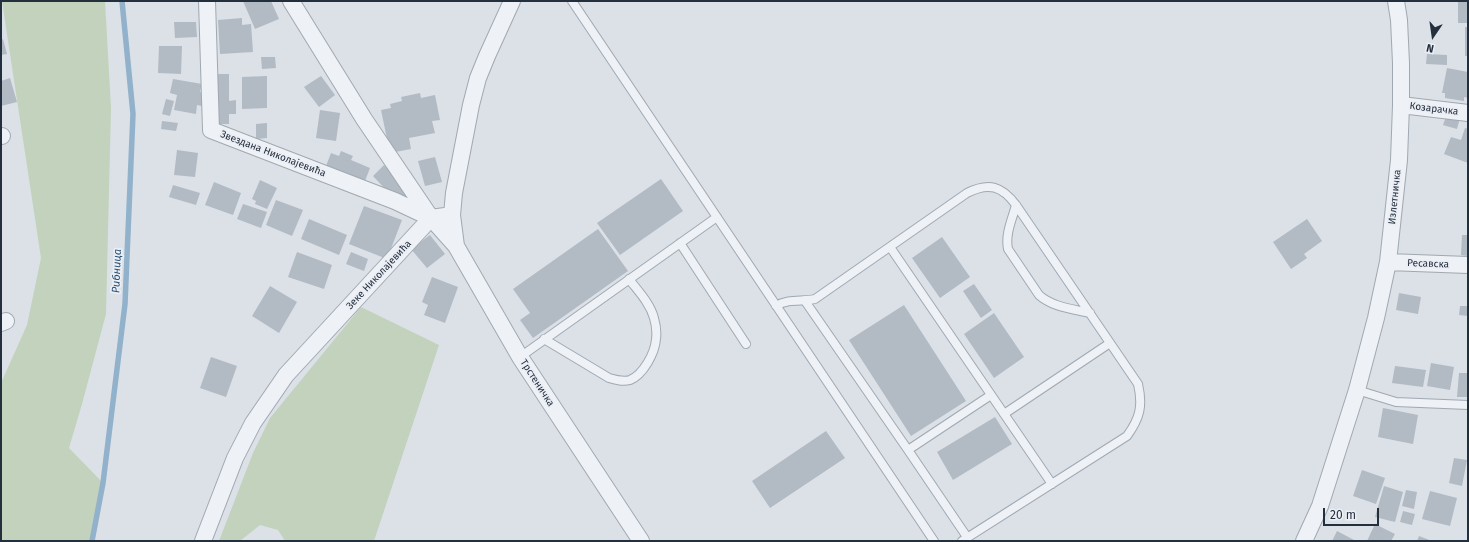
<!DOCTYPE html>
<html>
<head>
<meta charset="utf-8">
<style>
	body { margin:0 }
	#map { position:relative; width:1469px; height:542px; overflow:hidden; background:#dbe1e7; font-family:"Fira Sans",sans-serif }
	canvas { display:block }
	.frame { position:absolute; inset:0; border:2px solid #242f3e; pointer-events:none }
	.north { position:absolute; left:1413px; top:16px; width:40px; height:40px; -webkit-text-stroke:3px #ebeff5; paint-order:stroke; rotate:193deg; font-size:11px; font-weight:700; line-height:16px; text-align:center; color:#242f3e }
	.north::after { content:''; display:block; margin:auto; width:14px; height:18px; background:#242f3e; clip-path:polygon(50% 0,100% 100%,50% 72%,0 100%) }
	.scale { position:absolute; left:1323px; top:508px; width:56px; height:18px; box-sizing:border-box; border:2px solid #242f3e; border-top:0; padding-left:5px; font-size:12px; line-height:14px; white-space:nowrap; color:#242f3e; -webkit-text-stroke:3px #ebeff5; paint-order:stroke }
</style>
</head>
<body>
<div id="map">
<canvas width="1469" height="542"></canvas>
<div class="frame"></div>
<div class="north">N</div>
<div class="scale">20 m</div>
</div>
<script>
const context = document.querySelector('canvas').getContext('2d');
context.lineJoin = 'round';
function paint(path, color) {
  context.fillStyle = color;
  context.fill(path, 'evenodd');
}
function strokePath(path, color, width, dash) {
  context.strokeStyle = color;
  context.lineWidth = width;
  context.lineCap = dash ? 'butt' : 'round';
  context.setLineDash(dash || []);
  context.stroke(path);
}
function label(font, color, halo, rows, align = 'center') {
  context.font = font + ' "Fira Sans",sans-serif';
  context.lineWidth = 3.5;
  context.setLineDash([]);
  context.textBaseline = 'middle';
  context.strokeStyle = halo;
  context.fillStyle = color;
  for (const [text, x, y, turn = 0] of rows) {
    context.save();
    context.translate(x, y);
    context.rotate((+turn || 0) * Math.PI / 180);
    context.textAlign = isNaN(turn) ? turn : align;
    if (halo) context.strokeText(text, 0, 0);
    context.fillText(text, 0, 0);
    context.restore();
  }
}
paint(new Path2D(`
	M2,1H105L111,108L106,314L82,404L69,448L103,483L92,541H1V383L27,325L41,258Z
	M361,307L439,345L374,541H285L278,530L260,525L240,541H219L253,453L270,418Z`), '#c2d2bc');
strokePath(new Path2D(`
	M92,541L103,483L125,304L133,114L122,1`), '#92b1cb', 5.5);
paint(new Path2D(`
	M243,1H271L279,19L255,29Z
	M1458,1H1468V23H1458Z
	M242,18V25L251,24L253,52L220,54L218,20Z
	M174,22H196L197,37L175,38Z
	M1465,27H1468V56H1465Z
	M3,39L7,54L1,55V40Z
	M159,46H182L181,74L158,73Z
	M1427,54L1447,55V65L1426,64Z
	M261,57H275L276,68L262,69Z
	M1447,68L1468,72V98L1464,97V101L1445,98V93H1442Z
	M218,74H229V101L236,100V114H229V124H218Z
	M267,76V108L242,109V77Z
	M321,76L335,95L319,107L304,87Z
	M10,78L17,102L1,106V81Z
	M173,79L202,84L200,92L204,93L202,106L197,105L196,114L174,110L177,95L170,93Z
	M420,93L421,98L435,95L440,120L432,121L435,133L409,138L411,149L390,153L381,110L391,108L390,104L402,101L401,97Z
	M166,99L174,101L170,116L162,114Z
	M320,110L340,113L336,141L316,138Z
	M1447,114L1460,118L1457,129L1443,125Z
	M162,121L178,123L176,131L161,129Z
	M267,123V138L256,139V124Z
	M1465,128L1468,129V163L1444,154L1451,137L1461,140Z
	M177,150L198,153L195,177L174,175Z
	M341,151L353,156L351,160L370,168L365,181L326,166L331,153L339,156Z
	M435,157L442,182L425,186L418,161Z
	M384,165L411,193L405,199L390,194L373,176Z
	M661,179L683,211L620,255L597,223Z
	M260,180L277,188L267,209L255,204L256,201L252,199Z
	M214,182L241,193L233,215L205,205Z
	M173,185L200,193L196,205L169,197Z
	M276,200L303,210L292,236L266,225Z
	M243,204L267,212L261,228L237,219Z
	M364,206L402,220L387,259L349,244Z
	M309,219L347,235L339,255L301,239Z
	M1307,219L1322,241L1304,254L1307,258L1291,269L1273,242Z
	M598,229L628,271L533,338L520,320L530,313L513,289Z
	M430,235L445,254L427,268L411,249Z
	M1462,235H1468V256L1461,255Z
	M942,237L970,277L940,298L912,258Z
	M297,252L332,265L324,289L288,277Z
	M351,252L368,259L364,271L346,264Z
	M432,277L458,287L445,323L424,315L428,305L422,302Z
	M974,284L992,310L981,318L963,291Z
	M270,286L297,302L279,333L252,316Z
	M1399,293L1421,297L1418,314L1396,310Z
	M904,305L966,401L911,436L849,340Z
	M1460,306H1468V316L1459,315Z
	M994,313L1024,357L994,378L964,334Z
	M211,357L237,366L226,397L200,388Z
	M1431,363L1454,367L1450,390L1427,386Z
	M1395,366L1426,370L1423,387L1392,383Z
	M1459,373H1468V397H1457Z
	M1383,408L1418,415L1413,444L1378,437Z
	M995,417L1012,444L953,480L937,452Z
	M826,431L845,458L770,508L752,481Z
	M1454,458L1467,460L1462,486L1449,483Z
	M1362,470L1385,478L1376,504L1353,496Z
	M1384,486L1403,492L1395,522L1375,517Z
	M1406,490L1417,492L1414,509L1402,506Z
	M1430,491L1457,498L1450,526L1422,519Z
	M1403,511L1415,514L1412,525L1400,522Z
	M1375,524L1395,534L1391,541H1367Z
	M1337,531L1356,541H1332Z
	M1419,536L1432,541H1417Z`), '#b2bac4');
const lane = new Path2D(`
	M572,1L934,541
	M1016,205C1012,220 1005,234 1008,249L1039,295C1052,307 1073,309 1090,313
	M680,243L746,344
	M890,247L1052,484
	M805,301L908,450L991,395
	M776,306C789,298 802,302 815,299L967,193C989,182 1002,186 1016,205L1138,384C1143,406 1140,418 1127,436L962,541
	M544,339L609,378C616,380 623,382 630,380C643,375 655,353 656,339C657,332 656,325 654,318C650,303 638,291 629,279
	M520,357L717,217
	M1357,390L1396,402L1468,405
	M1004,414L1110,343
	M908,450L967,537`);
const street = new Path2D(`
	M207,1L211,130L395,201L431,218
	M291,1L364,119L431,218L456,246
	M512,1L487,56L478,78L471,105L454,193L452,215L456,246L520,357L641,541
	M1401,105L1468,113
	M1,136H2
	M1388,262L1468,265
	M1,323L6,321
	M203,541L235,458L253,423L286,375L431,218L452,215
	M1304,541L1320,506L1357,390L1376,318L1388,262L1399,160L1401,105V63L1399,20L1396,1`);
strokePath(lane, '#a0a8b1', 10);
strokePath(street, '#a0a8b1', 18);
strokePath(lane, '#eef1f5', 8);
strokePath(street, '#eef1f5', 16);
label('10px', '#242f3e', '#ebeff5', [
	["Козарачка",1434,109,7],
	["Звездана Николајевића",273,154,21],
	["Излетничка",1395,197,-84],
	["Ресавска",1428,264,2],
	["Зеке Николајевића",379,275,-47],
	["Трстеничка",537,383,57]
]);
label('italic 11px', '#2b5076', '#ebeff5', [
	["Рибница",117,271,-88]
]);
</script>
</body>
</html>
